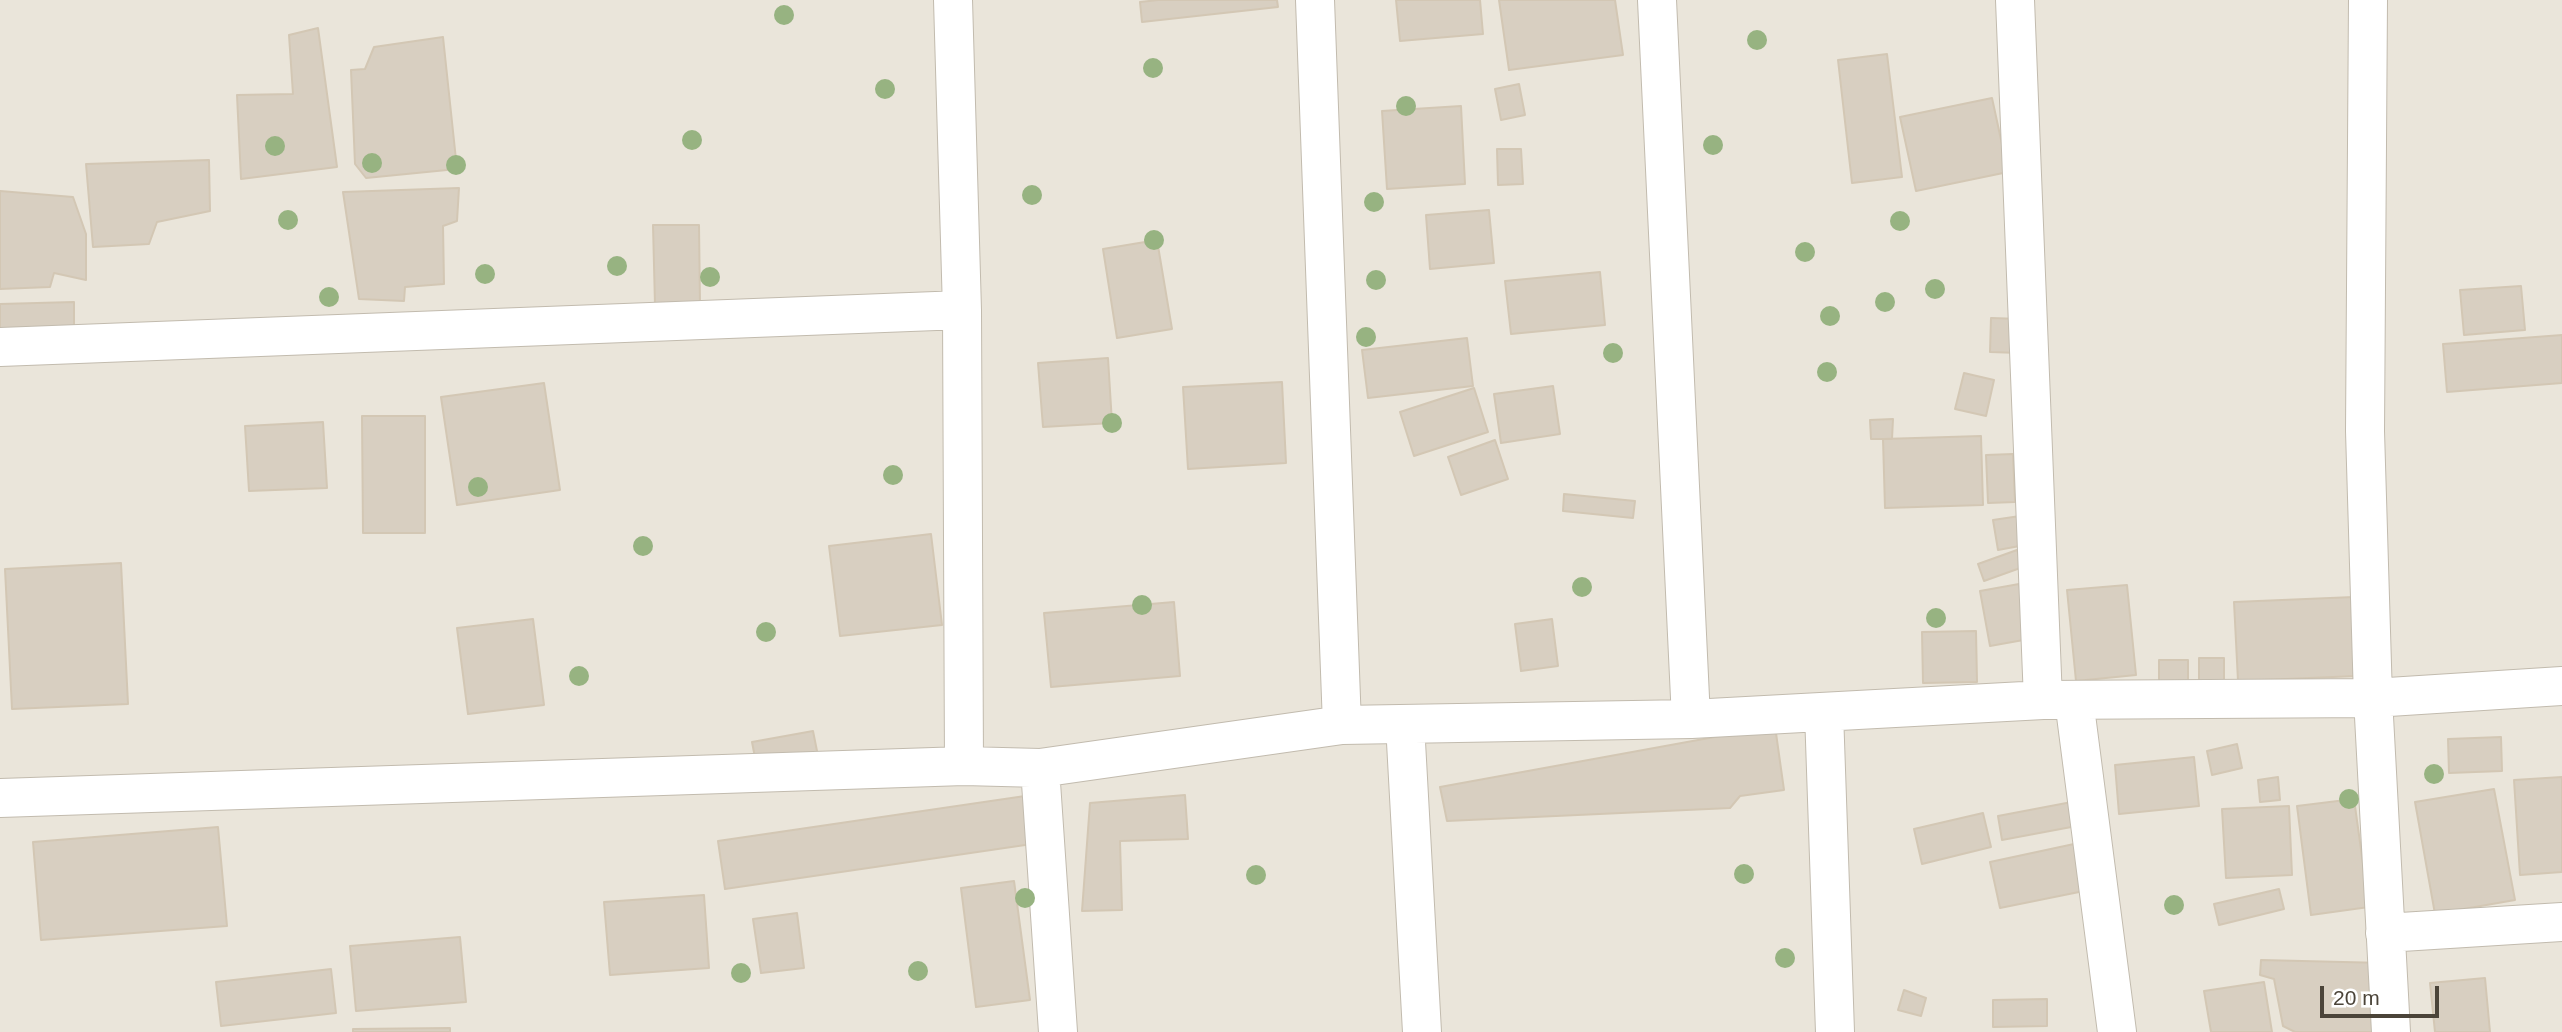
<!DOCTYPE html>
<html>
<head>
<meta charset="utf-8">
<style>
	body { margin:0 }
	#map { position:relative; width:2562px; height:1032px; overflow:hidden; background:#f6f3ec; font-family:Arial,sans-serif }
	canvas { display:block }
	.scale { position:absolute; left:2320px; top:986px; width:119px; height:32px; box-sizing:border-box; border:4px solid #4b4439; border-top:0; padding-left:9px; font-size:21px; line-height:24px; white-space:nowrap; color:#4b4439; -webkit-text-stroke:5px #fff; paint-order:stroke }
</style>
</head>
<body>
<div id="map">
<canvas width="2562" height="1032"></canvas>
<div class="scale">20 m</div>
</div>
<script>
const context = document.querySelector('canvas').getContext('2d');
context.lineJoin = 'round';
function paint(path, color) {
  context.fillStyle = color;
  context.fill(path, 'evenodd');
}
function strokePath(path, color, width, dash) {
  context.strokeStyle = color;
  context.lineWidth = width;
  context.lineCap = dash ? 'butt' : 'round';
  context.setLineDash(dash || []);
  context.stroke(path);
}
paint(new Path2D(`
	M0,0H2562V1032H0Z`), '#eae5da');
const building = new Path2D(`
	M1158,0H1277L1278,7L1142,22L1140,2Z
	M1396,0H1480L1483,34L1400,41Z
	M1499,0H1615L1623,55L1509,70Z
	M318,28L337,167L241,179L237,95L293,94L289,35Z
	M443,37L457,169L366,178L355,164L351,70L365,69L374,47Z
	M1887,54L1902,177L1852,183L1838,60Z
	M1519,84L1525,115L1501,120L1495,89Z
	M1992,98L2008,172L1916,191L1900,117Z
	M1461,106L1465,184L1387,189L1382,111Z
	M1497,149H1521L1523,184L1498,185Z
	M209,160L210,211L157,222L149,244L93,247L86,164Z
	M459,188L457,221L443,226L444,284L405,287L404,301L359,299L343,192Z
	M0,191L73,197L86,234V280L54,273L50,287L0,289Z
	M1489,210L1494,263L1430,269L1426,215Z
	M653,225H699L700,305H655Z
	M1157,240L1172,329L1117,338L1103,249Z
	M1600,272L1605,325L1511,334L1505,281Z
	M2521,286L2525,330L2464,335L2460,290Z
	M74,302V340L0,343V304Z
	M1991,318L2021,319L2020,353L1990,352Z
	M2562,335V383L2447,392L2443,344Z
	M1467,338L1473,386L1368,398L1362,350Z
	M1108,358L1112,423L1043,427L1038,363Z
	M1964,373L1994,380L1986,416L1955,409Z
	M1282,382L1286,463L1188,469L1183,387Z
	M544,383L560,490L457,505L441,397Z
	M1553,386L1560,434L1501,443L1494,394Z
	M1474,388L1488,432L1414,456L1400,412Z
	M362,416H425V533H363Z
	M1893,419L1892,439H1871L1870,420Z
	M323,422L327,488L249,491L245,426Z
	M1981,436L1983,505L1885,508L1883,439Z
	M1495,440L1508,479L1461,495L1448,457Z
	M2013,454L2015,502L1988,503L1986,455Z
	M1564,494L1635,501L1633,518L1563,511Z
	M2020,516L2025,545L1998,550L1993,520Z
	M931,534L942,625L840,636L829,546Z
	M2017,550L2023,567L1984,581L1978,564Z
	M121,563L128,704L12,709L5,569Z
	M2019,584L2029,639L1990,646L1980,591Z
	M2127,585L2136,675L2076,681L2067,590Z
	M2354,597L2357,676L2238,681L2234,602Z
	M1174,602L1180,676L1051,687L1044,613Z
	M533,619L544,705L468,714L457,628Z
	M1552,619L1558,666L1521,671L1515,624Z
	M1976,631L1977,682L1923,683L1922,632Z
	M2199,658H2224V687H2199Z
	M2159,660H2188V692H2159Z
	M1775,726L1784,790L1740,796L1730,808L1447,821L1440,787Z
	M813,731L819,761L758,773L752,742Z
	M2501,737L2502,771L2449,773L2448,739Z
	M2237,744L2242,768L2212,775L2207,751Z
	M2194,757L2199,806L2119,814L2115,765Z
	M2278,777L2280,800L2260,802L2258,780Z
	M2562,777V872L2520,875L2514,780Z
	M2494,789L2515,900L2435,914L2415,802Z
	M1185,795L1188,839L1120,841L1122,910L1082,911L1090,803Z
	M1025,796L1032,844L725,889L718,841Z
	M2354,799L2369,907L2311,915L2297,806Z
	M2077,801L2082,825L2002,840L1998,816Z
	M2289,806L2292,875L2226,878L2222,809Z
	M1983,813L1991,847L1922,864L1914,829Z
	M218,827L227,926L41,940L33,842Z
	M2074,844L2084,891L2000,908L1990,862Z
	M1014,881L1030,1000L976,1007L961,888Z
	M2279,889L2284,909L2219,925L2214,904Z
	M704,895L709,968L610,975L604,902Z
	M797,913L804,968L761,973L753,919Z
	M460,937L466,1002L356,1011L350,946Z
	M2261,960L2384,963L2383,1032H2295L2283,1026L2274,979L2260,975Z
	M331,969L336,1013L221,1026L216,982Z
	M2485,978L2490,1032H2435L2430,983Z
	M2264,982L2272,1032H2211L2204,991Z
	M1904,990L1926,998L1921,1016L1898,1010Z
	M2047,999V1026L1993,1027V1000Z
	M450,1028V1032H353V1029Z`);
paint(building, '#d8cfc1');
strokePath(building, '#d3c7b4', 2);
const minor = new Path2D(`
	M953,0L962,310L964,766
	M1315,0L1342,725
	M1657,0L1691,719
	M2015,0L2043,700
	M2368,0L2365,431L2373,698L2391,1032
	M0,347L962,310
	M2074,700L2117,1032
	M1824,712L1835,1032
	M1405,724L1422,1032
	M1040,768L1058,1032
	M0,798L964,766L1040,768L1342,725L1691,719L2043,700L2373,698L2562,686
	M2385,933L2562,922`);
strokePath(minor, '#c2bbae', 40);
strokePath(minor, '#fff', 38);
context.fillStyle = '#97b381';
for (const [x, y] of [
	[784,15],
	[1757,40],
	[1153,68],
	[885,89],
	[1406,106],
	[692,140],
	[1713,145],
	[275,146],
	[372,163],
	[456,165],
	[1032,195],
	[1374,202],
	[288,220],
	[1900,221],
	[1154,240],
	[1805,252],
	[617,266],
	[485,274],
	[710,277],
	[1376,280],
	[1935,289],
	[329,297],
	[1885,302],
	[1830,316],
	[1366,337],
	[1613,353],
	[1827,372],
	[1112,423],
	[893,475],
	[478,487],
	[643,546],
	[1582,587],
	[1142,605],
	[1936,618],
	[766,632],
	[579,676],
	[2434,774],
	[2349,799],
	[1744,874],
	[1256,875],
	[1025,898],
	[2174,905],
	[1785,958],
	[918,971],
	[741,973]
]) {
  context.beginPath();
  context.arc(x, y, 10, 0, 2 * Math.PI);
  context.fill();
}
</script>
</body>
</html>
